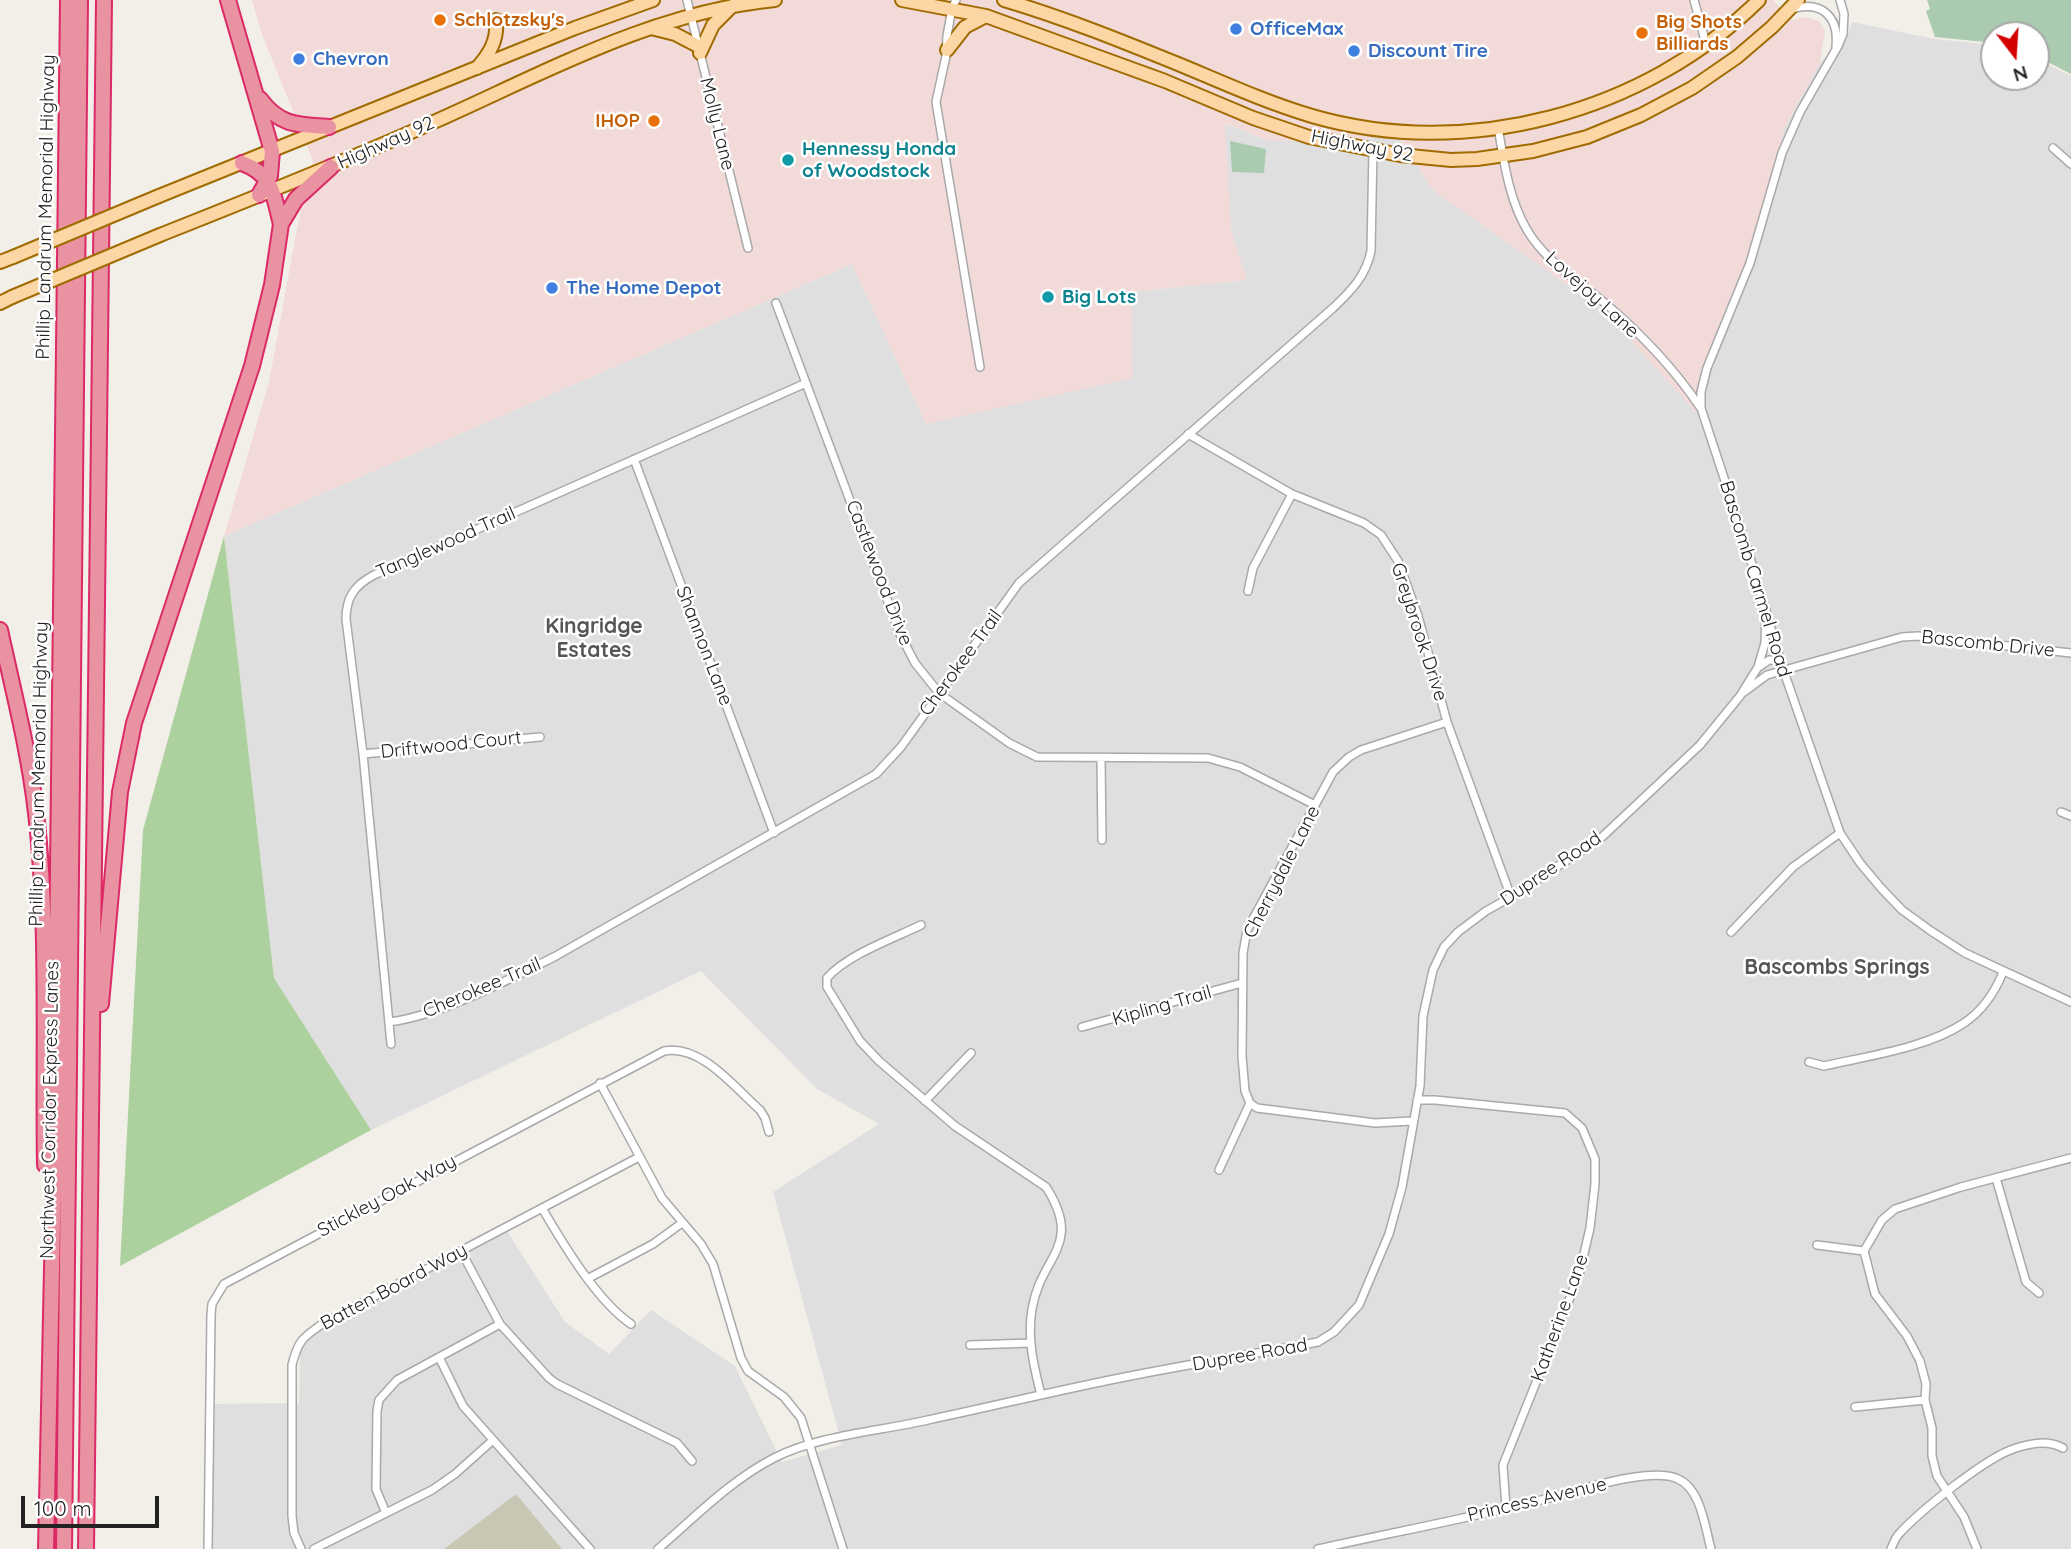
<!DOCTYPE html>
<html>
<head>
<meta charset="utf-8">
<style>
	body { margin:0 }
	#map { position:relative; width:2071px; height:1549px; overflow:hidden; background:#f2efe9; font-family:Quicksand,sans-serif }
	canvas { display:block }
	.north { position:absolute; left:1980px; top:21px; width:70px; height:70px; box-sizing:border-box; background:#fff; border:2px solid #a7a7a7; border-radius:50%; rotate:163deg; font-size:19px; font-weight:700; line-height:28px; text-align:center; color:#222 }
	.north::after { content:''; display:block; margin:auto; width:24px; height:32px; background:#d40000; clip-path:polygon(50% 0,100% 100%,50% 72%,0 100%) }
	.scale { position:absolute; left:21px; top:1496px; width:138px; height:32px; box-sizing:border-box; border:4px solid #222; border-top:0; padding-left:9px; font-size:21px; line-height:24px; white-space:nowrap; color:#222; -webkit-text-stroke:5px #fff; paint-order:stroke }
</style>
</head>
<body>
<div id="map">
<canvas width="2071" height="1549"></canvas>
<div class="north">N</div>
<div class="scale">100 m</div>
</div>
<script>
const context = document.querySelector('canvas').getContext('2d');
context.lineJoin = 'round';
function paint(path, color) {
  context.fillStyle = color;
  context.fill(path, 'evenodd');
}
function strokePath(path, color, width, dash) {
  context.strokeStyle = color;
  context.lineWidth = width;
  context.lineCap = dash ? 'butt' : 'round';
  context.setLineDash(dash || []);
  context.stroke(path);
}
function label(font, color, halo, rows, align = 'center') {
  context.font = font + ' Quicksand,sans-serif';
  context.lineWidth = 5;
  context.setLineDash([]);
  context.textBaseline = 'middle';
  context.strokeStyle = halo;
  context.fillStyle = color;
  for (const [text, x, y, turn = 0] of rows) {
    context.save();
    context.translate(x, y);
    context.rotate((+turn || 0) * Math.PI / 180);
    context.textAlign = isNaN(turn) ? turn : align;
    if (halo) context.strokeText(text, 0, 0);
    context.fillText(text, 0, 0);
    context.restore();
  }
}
paint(new Path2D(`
	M1852,22L1935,39L1994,45V77H2036V58L2071,76V1549H562L516,1494L444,1549H212L215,1404L299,1403L300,1354L307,1334L505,1228L565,1322L609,1354L651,1310L735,1366L782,1462L842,1445L773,1192L879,1124L817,1089L701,971L371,1130L274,978L224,536L852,264L926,424L1131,292L1247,280L1231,230L1224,123L1269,141L1379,138L1400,140L1434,191L1602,309L1696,411L1727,327L1785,126L1820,63L1849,31Z`), '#e0dfdf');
paint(new Path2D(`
	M252,0H1773L1792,20L1806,17L1819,21L1825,31L1820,63L1785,126L1727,327L1696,412L1602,309L1434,191L1400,140L1379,138L1269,141L1225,123L1231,230L1247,280L1131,292L1133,378L926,424L852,264L224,536L269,382L297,228L313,161L261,32Z`), '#f2dad9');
paint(new Path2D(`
	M516,1494L562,1549H444Z`), '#c7c7b4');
paint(new Path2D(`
	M224,536L274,978L371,1130L120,1266L143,830Z`), '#add19e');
paint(new Path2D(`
	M1927,0H2071V74L2036,56V35H1994V43L1935,37L1926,11L1930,9Z
	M1230,141L1266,149L1264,173L1232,172Z`), '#aacbaf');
const street = new Path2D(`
	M687,0L748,248
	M956,0L952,8L947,36L946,56L936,102L980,367
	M1694,0L1706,44
	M1840,0L1844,14L1843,34L1838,46L1800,112L1782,153L1750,263L1707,368L1701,392V408L1748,551L1783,669L1840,833L1860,863L1881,888L1902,910L1931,931L1965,953L2071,1002
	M1792,9C1822,0 1839,17 1836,46
	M1498,127C1504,163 1509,199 1527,230C1546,262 1579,281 1606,304C1640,333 1675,370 1700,407
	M2053,148L2071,164
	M776,303L900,634L915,663L939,693L1009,743L1037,757L1208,758L1240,767L1315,805
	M1188,434L1292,494L1364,523L1381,535L1398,561L1418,616L1447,722L1511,897
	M634,459L774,833
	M1248,591L1253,568L1292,494
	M1759,667L1769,660H1780
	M1744,692L1767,675L1902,637L1918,636L2071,653
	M363,754L540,737
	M1101,758L1102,840
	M2061,812L2071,816
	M921,925C892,939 847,955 827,978V987L860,1041L879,1061L955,1126L1046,1187C1084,1246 1041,1255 1032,1309C1027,1339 1034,1367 1041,1395
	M1731,932L1793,867L1840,833
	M389,1022C439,1016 508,980 554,957L876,774L901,747L1019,583L1333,308C1351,291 1366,276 1371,251L1373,150
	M1082,1027L1242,983
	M391,1044L363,754L346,619C346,597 355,585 374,575L806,383
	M1809,1062L1824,1066C1867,1056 1927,1048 1964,1023C1982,1011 1995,992 2003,972
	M600,1083L662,1198L701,1244L713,1264L741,1358L748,1371L784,1397L801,1418L843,1549
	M1417,1100H1435L1565,1113L1582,1128L1595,1159V1184L1590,1228L1579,1275L1503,1465L1506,1508
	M925,1101L971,1053
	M1412,1121L1375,1123L1257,1108L1250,1103L1245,1091L1242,1056L1243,953L1247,930L1333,772L1349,757L1361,750L1447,722
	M1219,1170L1250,1103
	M1996,1178L2026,1282L2039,1293
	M542,1208C563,1244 597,1301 631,1324
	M1817,1245L1864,1251
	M461,1251L500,1324L549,1378L557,1384L677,1443L692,1461
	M589,1278L653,1244L682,1223
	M970,1345L1031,1343
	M439,1357L463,1406L590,1549
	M1855,1407L1925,1400
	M386,1513L376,1489L377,1411L379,1400L397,1380L500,1324
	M208,1549L211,1315L212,1304L224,1284L664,1051C701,1044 734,1087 760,1110L765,1118L769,1132
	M301,1549L294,1533L292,1516V1365C298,1341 302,1338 322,1324L639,1157
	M314,1549L432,1490L455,1474L493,1440
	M658,1549C695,1517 731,1480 774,1458C818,1435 881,1431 928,1420C994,1406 1059,1390 1125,1377C1189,1364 1254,1354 1318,1342L1334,1332L1359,1305L1389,1234L1402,1187L1420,1086L1423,1016L1433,970L1444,947L1458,932L1486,911L1511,897L1602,837L1700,745L1740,696L1758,667L1765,643L1766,609
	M1318,1549C1391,1533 1464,1519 1537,1501C1569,1494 1649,1465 1678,1479C1701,1489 1705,1527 1711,1549
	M1891,1549C1893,1544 1895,1539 1898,1535C1920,1511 1986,1457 2016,1448C2032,1443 2048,1440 2063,1448
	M1977,1549L1964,1517L1937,1476L1932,1456V1428L1925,1400L1926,1384L1920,1361L1907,1336L1875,1294L1864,1251L1882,1220L1895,1209L1961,1187L2071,1158`);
const primary = new Path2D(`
	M902,0L986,16L1165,81L1253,118L1309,137L1400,155L1451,160L1477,159L1533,151L1587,137L1641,115L1692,88L1737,57L1772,27L1798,0
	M1004,0C1065,18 1124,42 1183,66C1226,84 1268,103 1312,116C1466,161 1645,113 1759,0
	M651,28L675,34L698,46
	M947,50L965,27L986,16
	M700,53L713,25L732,6
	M477,68C490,53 498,40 496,20
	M159,196L575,28L653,0
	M160,235C253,198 345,162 436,121C546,72 653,12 775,0
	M0,262L13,257
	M0,303L12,297`);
const highway = new Path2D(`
	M228,0L272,151L270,176L259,195
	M260,99C280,126 298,125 329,127
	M242,163C274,175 273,195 281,224
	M0,630C13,690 29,751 36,813C49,926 43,1050 45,1165
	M101,1004L120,792L134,723L252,366L272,285L281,224L296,199L331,167
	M46,1549L55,1129L68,0
	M64,1549L80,0
	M86,1549L104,0`);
strokePath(street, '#a9a9a9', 10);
strokePath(primary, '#a06b00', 16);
strokePath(highway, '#dc2a67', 18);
strokePath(street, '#fff', 7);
strokePath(primary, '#fcd6a4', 12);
strokePath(highway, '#e892a2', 14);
const primaryBridge = new Path2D(`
	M13,257L159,196
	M12,297L160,235`);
strokePath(primaryBridge, '#a06b00', 16, []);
strokePath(primaryBridge, '#fcd6a4', 12);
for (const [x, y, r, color] of [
	[440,20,7,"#e8710a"],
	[1236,29,7,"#3f7fe0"],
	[1642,33,7,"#e8710a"],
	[1354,51,7,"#3f7fe0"],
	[299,59,7,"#3f7fe0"],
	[654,121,7,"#e8710a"],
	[788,160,7,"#0f9aa8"],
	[552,288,7,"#3f7fe0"],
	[1048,297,7,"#0f9aa8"]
]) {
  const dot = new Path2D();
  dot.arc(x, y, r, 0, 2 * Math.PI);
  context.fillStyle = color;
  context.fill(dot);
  strokePath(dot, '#fff', 2.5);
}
label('bold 19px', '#c56008', '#fff', [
	["Schlotzsky's",454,20],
	["Big Shots",1656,22],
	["Billiards",1656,44],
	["IHOP",640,121,"right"]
], 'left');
label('bold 19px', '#366cbe', '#fff', [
	["OfficeMax",1250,29],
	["Discount Tire",1368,51],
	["Chevron",313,59],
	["The Home Depot",566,288]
], 'left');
label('19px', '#222', '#fff', [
	["Molly Lane",717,124,76],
	["Highway 92",386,143,-24],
	["Highway 92",1362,146,11],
	["Phillip Landrum Memorial Highway",46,207,-89],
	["Lovejoy Lane",1592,295,42],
	["Tanglewood Trail",446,543,-24],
	["Castlewood Drive",879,573,69],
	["Bascomb Carmel Road",1755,579,73],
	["Greybrook Drive",1419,632,72],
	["Bascomb Drive",1988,644,6],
	["Shannon Lane",704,646,69],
	["Cherokee Trail",961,663,-54],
	["Driftwood Court",451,745,-6],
	["Phillip Landrum Memorial Highway",39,774,-89],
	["Dupree Road",1551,869,-34],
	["Cherrydale Lane",1282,872,-63],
	["Cherokee Trail",482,988,-23],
	["Kipling Trail",1162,1006,-16],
	["Northwest Corridor Express Lanes",50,1110,-89],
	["Stickley Oak Way",387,1196,-28],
	["Batten Board Way",394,1287,-28],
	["Katherine Lane",1560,1318,-70],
	["Dupree Road",1250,1355,-10],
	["Princess Avenue",1537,1500,-13]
]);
label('bold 19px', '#0d838f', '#fff', [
	["Hennessy Honda",802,149],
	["of Woodstock",802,171],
	["Big Lots",1062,297]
], 'left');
label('bold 21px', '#555', '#fff', [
	["Kingridge",594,627],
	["Estates",594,651],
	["Bascombs Springs",1837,968]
]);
</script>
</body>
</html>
